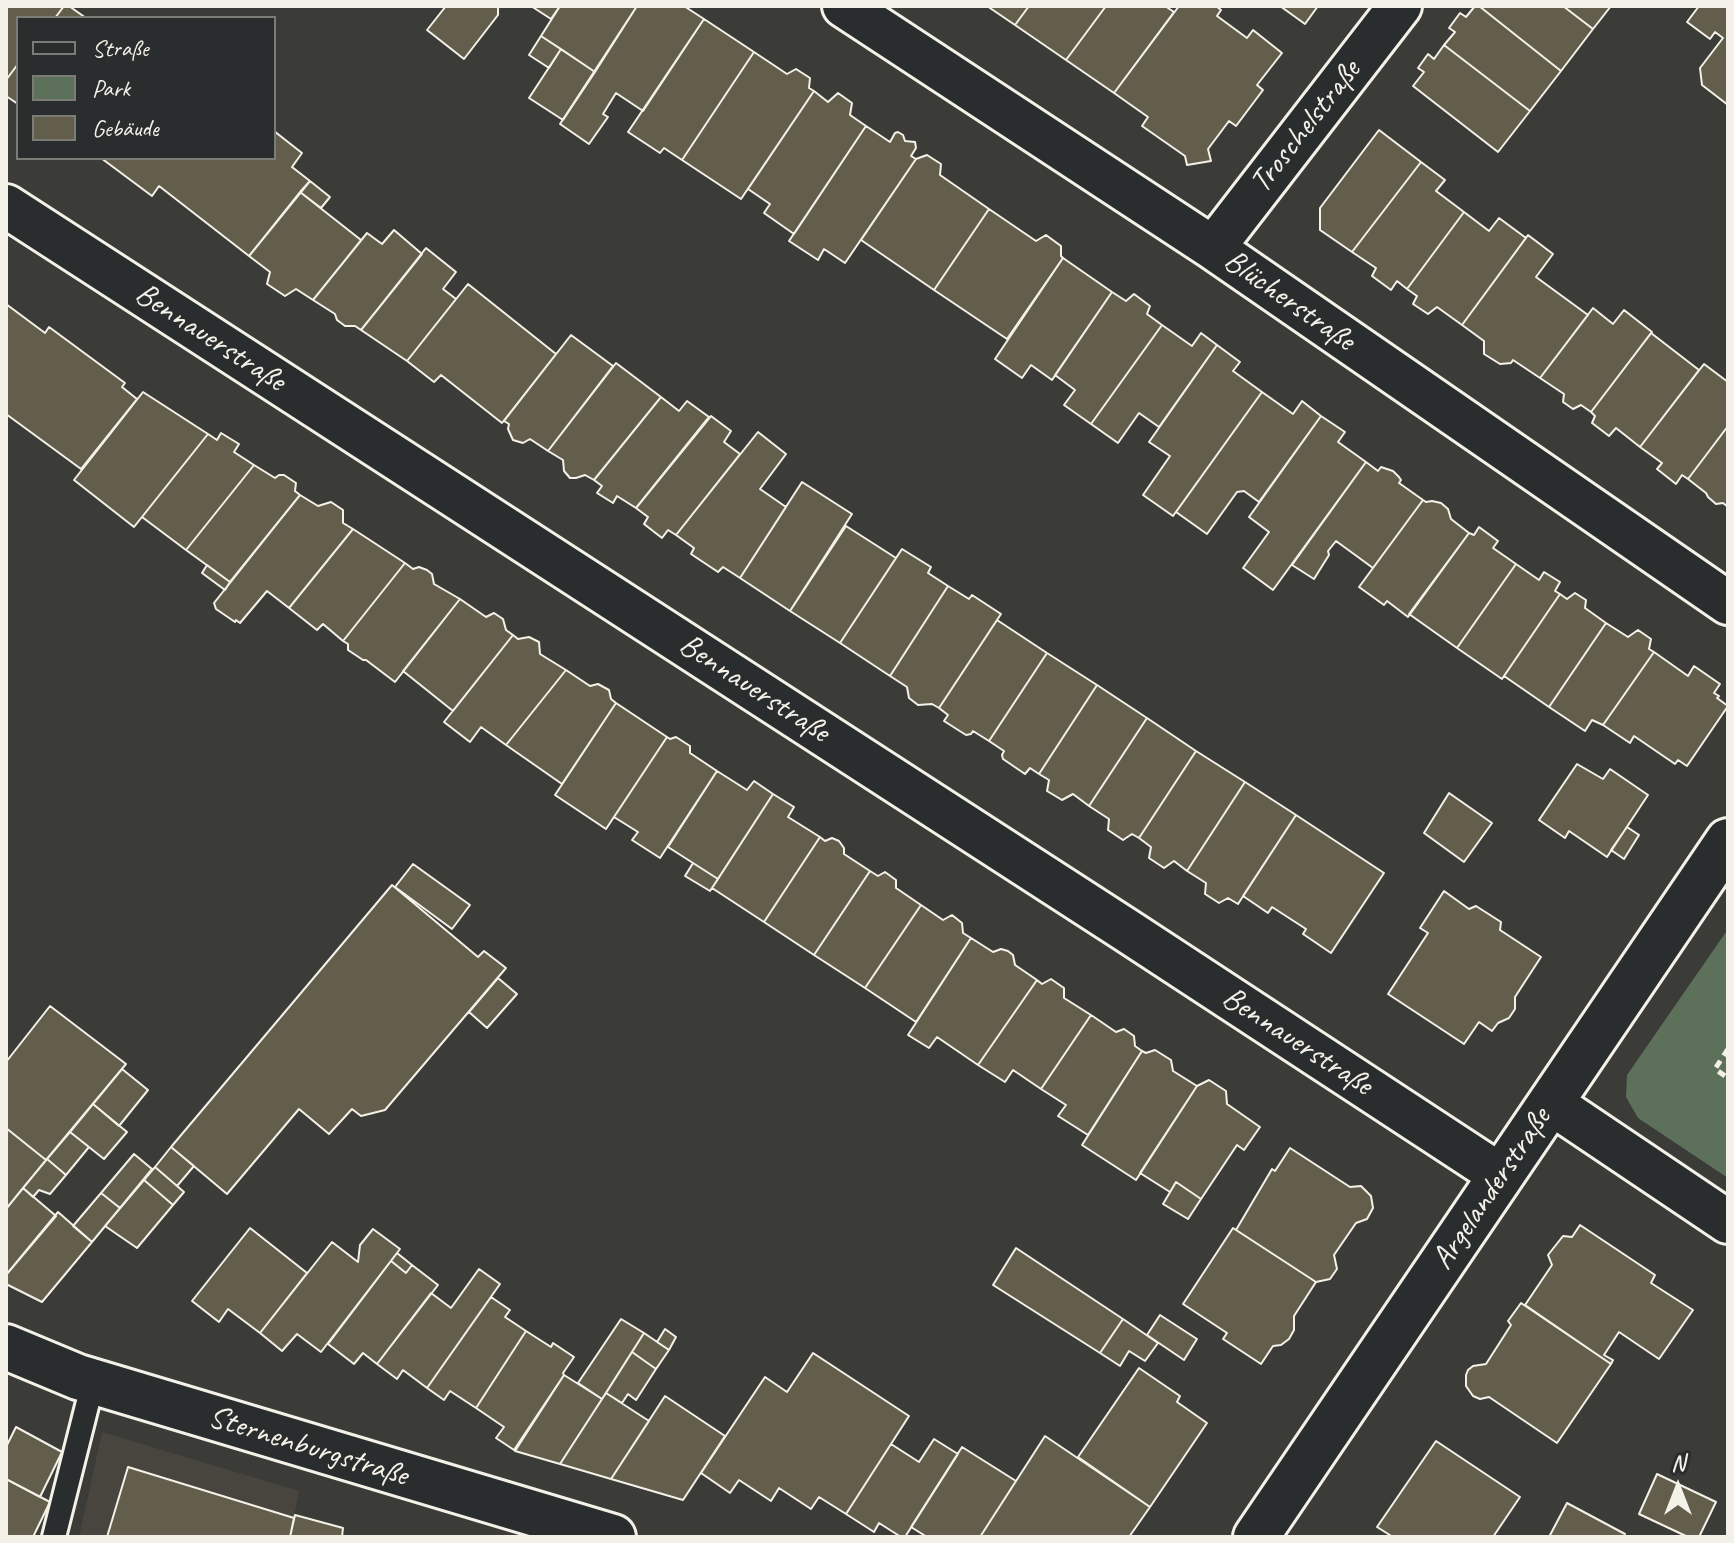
<!DOCTYPE html>
<html>
<head>
<meta charset="utf-8">
<style>
	body { margin:0 }
	#map { position:relative; width:1734px; height:1543px; overflow:hidden; background:#3b3b37; font-family:Caveat,sans-serif }
	canvas { display:block }
	.frame { position:absolute; inset:0; border:8px solid #f4f1e8; pointer-events:none }
	.legend { position:absolute; left:16px; top:16px; width:260px; height:144px; box-sizing:border-box; background:#2a2d2e; border:2px solid #7b7b78; margin:0; padding:10px 14px; list-style:none; font-size:24px; color:#f4f1e8 }
	.legend li { display:flex; align-items:center; gap:16px; height:40px }
	.legend b { width:40px; border:2px solid #7b7b78 }
	.north { position:absolute; left:1638px; top:1447px; width:80px; height:80px; -webkit-text-stroke:6px #2a2d2e; paint-order:stroke; rotate:0deg; font-size:22px; font-weight:700; line-height:32px; text-align:center; color:#f4f1e8 }
	.north::after { content:''; display:block; margin:auto; width:28px; height:36px; background:#f4f1e8; clip-path:polygon(50% 0,100% 100%,50% 72%,0 100%) }
</style>
</head>
<body>
<div id="map">
<canvas width="1734" height="1543"></canvas>
<div class="frame"></div>
<ul class="legend">
<li><b style="height:10px;background:#2a2d2e"></b>Straße</li>
<li><b style="height:22px;background:#5d7059"></b>Park</li>
<li><b style="height:22px;background:#635d4c"></b>Gebäude</li>
</ul>
<div class="north">N</div>
</div>
<script>
const context = document.querySelector('canvas').getContext('2d');
context.lineJoin = 'round';
function paint(path, color) {
  context.fillStyle = color;
  context.fill(path, 'evenodd');
}
function strokePath(path, color, width, dash) {
  context.strokeStyle = color;
  context.lineWidth = width;
  context.lineCap = dash ? 'butt' : 'round';
  context.setLineDash(dash || []);
  context.stroke(path);
}
function label(font, color, halo, rows, align = 'center') {
  context.font = font + ' Caveat,sans-serif';
  context.lineWidth = 8;
  context.setLineDash([]);
  context.textBaseline = 'middle';
  context.strokeStyle = halo;
  context.fillStyle = color;
  for (const [text, x, y, turn = 0] of rows) {
    context.save();
    context.translate(x, y);
    context.rotate((+turn || 0) * Math.PI / 180);
    context.textAlign = isNaN(turn) ? turn : align;
    if (halo) context.strokeText(text, 0, 0);
    context.fillText(text, 0, 0);
    context.restore();
  }
}
paint(new Path2D(`
	M102,1432L299,1491L290,1537H79Z`), '#47453d');
paint(new Path2D(`
	M1728,929V1178L1638,1118L1626,1097L1627,1075Z`), '#5d7059');
const building = new Path2D(`
	M6,6H64L55,18H18V64L6,80Z
	M64,6H69L86,18H55Z
	M446,6H500L498,8V15L464,59L427,30Z
	M531,6H560L551,19Z
	M560,6H637L595,72L541,36Z
	M637,6H684L704,19L643,111L616,93L603,114L608,117L589,144L560,124Z
	M987,6H1029L1015,25Z
	M1029,6H1106L1066,60L1015,25Z
	M1106,6H1165L1174,12L1114,93L1066,60Z
	M1179,6H1216L1221,10L1217,16L1247,38L1253,30L1282,53L1257,85L1263,90L1236,126L1229,121L1208,149L1211,161L1187,165L1185,156L1142,126L1148,117L1114,93Z
	M1280,6H1318L1305,24Z
	M1475,6H1479L1561,71L1530,111L1444,45L1455,32L1449,28L1460,13L1466,17Z
	M1479,6H1563L1593,29L1561,71Z
	M1563,6H1611L1593,29Z
	M1699,6H1728V105L1702,85L1700,68L1723,38L1715,32L1710,39L1687,22Z
	M704,19L754,52L682,160L664,148L660,153L628,132Z
	M541,36L561,49L549,68L529,55Z
	M1444,45L1530,111L1498,152L1413,86L1424,72L1418,68L1428,54L1434,59Z
	M561,49L595,72L563,120L529,98Z
	M754,52L787,74L796,69L810,78L809,88L814,91L741,199L682,160Z
	M18,64V104L6,96V80Z
	M814,91L828,102L838,93L852,103L850,115L866,126L794,234L764,213L770,204L748,189Z
	M866,126L890,142L895,133L898,132L903,135L905,141L915,142L916,148L911,156L916,159L845,263L824,249L818,260L789,241Z
	M1379,130L1421,162L1352,252L1320,230V208Z
	M274,131L302,153L292,167L310,181L249,256L159,186L152,196L101,158H274Z
	M927,155L941,164L940,175L989,209L934,290L861,240L916,159Z
	M1421,162L1445,180L1436,191L1464,212L1407,289L1397,281L1391,290L1372,276L1376,268L1352,252Z
	M310,181L330,197L321,208L300,192Z
	M300,192L361,240L313,300L296,289L285,296L267,284L270,272L249,256Z
	M989,209L1036,241L1046,235L1061,246V256L1063,258L1007,339L934,290Z
	M1464,212L1489,231L1499,218L1526,238L1462,325L1437,307L1428,314L1413,304L1417,296L1407,289Z
	M394,230L422,254L361,330L355,326H345L337,320L335,314L313,300L367,233L382,244Z
	M1528,235L1553,254L1536,277L1588,315L1540,378L1513,360L1511,363L1500,364L1484,354V341L1462,325Z
	M426,248L456,272L443,289L456,299L407,361L361,330Z
	M1063,258L1112,292L1052,380L1031,365L1022,378L995,359Z
	M468,284L556,354L502,423L441,375L434,382L407,361Z
	M1112,292L1126,301L1134,294L1150,306L1147,314L1162,325L1091,424L1064,405L1075,390L1055,375Z
	M6,304L45,333L49,327L125,383L122,387L137,399L81,469L6,414Z
	M1593,308L1613,324L1624,310L1652,332L1591,412L1581,405L1573,409L1563,402L1564,394L1540,378Z
	M1162,325L1192,346L1201,333L1217,345L1159,427L1139,413L1118,443L1091,424Z
	M1651,333L1699,370L1640,447L1616,428L1609,436L1592,423L1595,416L1591,412Z
	M571,335L613,366L548,451L530,439L523,443L513,440L508,429L509,424L504,421Z
	M1217,345L1240,362L1233,371L1262,392L1173,516L1143,495L1170,456L1149,442Z
	M616,363L661,397L594,480L585,475L576,478H570L564,471L563,460L548,451Z
	M1704,364L1728,382V426L1688,479L1682,475L1676,484L1657,469L1662,463L1640,447Z
	M143,392L208,434L134,527L74,480Z
	M1262,392L1293,414L1302,401L1321,416L1259,502L1244,491L1237,492L1207,534L1176,512Z
	M661,397L679,411L687,401L709,417L636,508L617,496L613,503L597,493L602,486L594,480Z
	M711,416L731,431L724,442L740,454L676,535L668,530L662,538L644,524L648,517L636,508Z
	M1321,416L1345,432L1338,442L1366,462L1273,590L1243,568L1269,532L1249,517Z
	M1728,426V507L1723,503L1716,504L1708,497L1706,493L1688,479Z
	M758,432L786,454L760,489L786,507L740,578L723,567L718,572L691,554L694,548L676,535Z
	M221,433L239,444L234,452L254,465L186,550L142,517L208,434L217,440Z
	M1366,462L1378,471L1381,467L1393,471L1399,477L1401,480L1399,483L1423,500L1373,568L1336,541L1328,551L1329,555L1314,579L1292,565Z
	M254,465L275,478L279,475H284L296,483L295,491L300,495L230,582L186,550Z
	M802,482L852,514L790,611L740,578Z
	M300,495L318,506L331,502L343,510V523L353,529L289,608L267,591L240,623L236,620L235,622L216,609L214,603Z
	M1423,500L1426,502L1432,501L1441,503L1448,509L1451,519L1469,533L1408,617L1387,601L1384,605L1359,587Z
	M846,526L896,558L840,643L790,611Z
	M1479,527L1498,541L1493,548L1516,564L1457,648L1409,614L1469,533L1474,535Z
	M353,529L405,563L343,641L323,624L317,630L289,608Z
	M902,549L931,567L928,573L948,586L890,676L840,643Z
	M405,563L413,569L419,567L427,570L432,574L434,584L460,599L395,682L366,660H363L348,650V644L343,641Z
	M1516,564L1539,580L1544,572L1560,582L1555,591L1560,594L1502,679L1457,648Z
	M207,565L230,582L225,590L202,573Z
	M948,586L969,599L972,595L1001,614L939,708L932,704L918,705L909,698L907,687L890,676Z
	M1575,593L1586,600L1585,608L1606,623L1549,707L1504,676L1560,594L1567,599Z
	M460,599L486,617L494,613L503,619L506,630L513,635L453,711L403,671Z
	M997,620L1047,653L989,741L973,731L971,734L966,735L944,721L948,715L939,708Z
	M1606,623L1628,637L1638,630L1651,639L1649,649L1654,652L1603,725L1592,720L1585,731L1549,707Z
	M513,635L518,639L529,637L539,642L540,654L566,670L506,745L481,727L470,742L444,722Z
	M1654,652L1688,676L1694,666L1720,684L1714,693L1719,696L1717,698L1728,706L1687,766L1678,760L1675,764L1634,736L1630,743L1603,725Z
	M1047,653L1097,685L1039,774L1030,768L1025,774L1003,759L1002,755L1004,751L989,741Z
	M566,670L590,686L598,684L609,690L611,699L616,703L562,784L506,745Z
	M1097,685L1147,718L1089,806L1073,794L1062,800L1047,791L1049,780L1039,774Z
	M616,703L667,737L606,829L555,795Z
	M1147,718L1196,751L1139,838L1132,834L1123,840L1108,830L1109,819L1089,806Z
	M667,737L670,739L676,737L690,746V753L717,771L660,858L632,840L638,832L614,817Z
	M1196,751L1245,782L1187,871L1174,861L1164,868L1149,858L1151,847L1139,838Z
	M1577,764L1603,779L1610,769L1648,795L1607,857L1569,831L1565,838L1539,820Z
	M717,771L747,790L754,781L773,794L718,879L668,847Z
	M1245,782L1296,815L1238,904L1228,898L1219,903L1205,894L1206,883L1187,871Z
	M1449,793L1492,823L1464,862L1424,833Z
	M773,794L794,807L788,817L820,837L764,922L712,888Z
	M1296,815L1384,873L1331,953L1303,934L1306,929L1272,907L1268,913L1243,896Z
	M1627,827L1639,835L1624,859L1611,850Z
	M820,837L825,841L832,838L839,841L844,848V854L870,871L814,955L764,922Z
	M693,863L718,879L710,891L685,876Z
	M413,864L470,905L452,929L395,887Z
	M870,871L878,876L885,872L896,880V888L921,905L865,988L814,955Z
	M392,885L478,957L484,951L506,968L385,1110L361,1116L352,1109L329,1134L299,1109L227,1194L171,1147Z
	M1444,891L1469,909L1476,906L1501,922L1500,930L1541,957L1515,997V1009L1509,1018L1498,1023L1492,1031L1479,1022L1464,1044L1388,994L1428,933L1420,928Z
	M921,905L943,920L952,915L962,923L963,933L971,938L916,1022L865,988Z
	M971,938L993,952L1001,949L1008,951L1013,955L1015,965L1037,980L978,1065L937,1037L929,1048L908,1035Z
	M498,978L517,994L487,1028L469,1012Z
	M1051,979L1064,988V998L1091,1015L1041,1089L1013,1070L1005,1082L978,1065L1037,980L1042,984Z
	M50,1006L126,1064L46,1160L6,1128V1062Z
	M1091,1015L1116,1032L1124,1029L1134,1036L1135,1046L1142,1051L1088,1135L1058,1116L1066,1105L1041,1089Z
	M1155,1050L1171,1060L1173,1071L1197,1086L1136,1180L1082,1145L1142,1051L1146,1053Z
	M122,1069L148,1090L119,1126L93,1104Z
	M1209,1080L1226,1091L1227,1104L1260,1127L1244,1150L1237,1145L1201,1199L1176,1182L1170,1192L1140,1173L1197,1086Z
	M93,1104L127,1132L104,1159L70,1132Z
	M6,1128L46,1160L6,1209Z
	M70,1132L89,1147L66,1175L47,1159Z
	M171,1147L194,1166L177,1186L155,1167Z
	M1290,1148L1350,1187L1361,1186L1371,1196L1373,1208L1367,1219L1356,1223L1334,1255L1337,1269L1330,1279L1316,1282L1236,1230L1272,1169L1275,1171Z
	M134,1154L152,1169L120,1208L101,1193Z
	M47,1159L66,1175L50,1194L39,1190L33,1197L23,1188Z
	M155,1167L184,1192L173,1205L144,1180Z
	M144,1180L173,1205L137,1248L105,1226Z
	M1176,1182L1201,1199L1188,1219L1163,1204Z
	M23,1188L56,1216L6,1275V1209Z
	M101,1193L120,1208L92,1242L73,1226Z
	M58,1212L92,1242L42,1302L6,1284V1275Z
	M1580,1225L1655,1275L1651,1283L1693,1310L1659,1359L1619,1332L1604,1355L1613,1360L1611,1364L1525,1305L1552,1265L1548,1255L1563,1236L1572,1237Z
	M250,1228L307,1273L260,1333L228,1309L219,1322L192,1301Z
	M1233,1228L1316,1282L1294,1316V1330L1289,1339L1281,1345L1273,1346L1261,1364L1223,1339L1227,1333L1183,1304Z
	M373,1229L400,1249L321,1352L297,1334L282,1351L260,1333L332,1242L358,1262L360,1245Z
	M1016,1248L1123,1319L1100,1353L993,1285Z
	M397,1253L412,1265L406,1273L391,1261Z
	M391,1261L406,1273L412,1265L438,1285L377,1364L363,1353L354,1364L328,1344Z
	M479,1269L500,1284L427,1388L403,1370L397,1379L377,1364L431,1293L451,1308Z
	M491,1297L510,1310L505,1317L526,1331L476,1408L450,1391L444,1400L427,1388Z
	M1521,1303L1611,1364L1557,1443L1489,1397L1480,1399L1473,1396L1466,1386V1375L1468,1370L1473,1366L1486,1364L1511,1325L1508,1321Z
	M1160,1315L1197,1339L1184,1360L1147,1335Z
	M621,1319L644,1333L602,1399L578,1383Z
	M1123,1319L1158,1343L1145,1361L1129,1351L1120,1366L1100,1353Z
	M665,1329L676,1337L669,1350L657,1342Z
	M526,1331L551,1347L553,1343L574,1357L563,1373L564,1375L514,1450L496,1438L504,1427L476,1408Z
	M644,1333L669,1350L656,1369L632,1352Z
	M632,1352L656,1369L636,1400L628,1394L622,1403L606,1393Z
	M813,1353L909,1416L846,1514L819,1497L811,1509L779,1488L771,1501L739,1480L730,1493L701,1473L765,1377L787,1392Z
	M1139,1368L1180,1396L1177,1402L1207,1423L1150,1507L1078,1457Z
	M564,1375L602,1399L560,1464L515,1451Z
	M606,1393L649,1421L611,1479L560,1464Z
	M665,1396L725,1436L683,1500L611,1479Z
	M16,1427L62,1452L40,1497L6,1479V1447Z
	M1045,1436L1150,1507L1129,1537H980Z
	M934,1439L958,1454L905,1537H901L879,1523L874,1532L846,1514L891,1444L919,1462Z
	M1436,1441L1520,1497L1493,1537H1393L1377,1527Z
	M962,1447L1016,1481L980,1537H927L911,1527Z
	M128,1467L294,1518L290,1537H107Z
	M1657,1474L1716,1502L1699,1537H1688L1639,1514Z
	M6,1479L50,1502L33,1537H6Z
	M1567,1503L1625,1534L1624,1537H1549Z
	M295,1515L343,1528L342,1537H290Z`);
paint(building, '#635d4c');
strokePath(building, '#f4f1e8', 2);
const service = new Path2D(`
	M54,1537L93,1382`);
const minor = new Path2D(`
	M844,6L1213,248L1728,603
	M6,206L1126,930L1500,1175
	M1213,248L1400,6
	M1551,1103L1728,1222`);
const tertiary = new Path2D(`
	M6,1347L78,1377L613,1537
	M1256,1537L1728,841`);
strokePath(service, '#f4f1e8', 28);
strokePath(minor, '#f4f1e8', 48);
strokePath(tertiary, '#f4f1e8', 50);
strokePath(new Path2D(`
	M1728,1049L1715,1069L1728,1078`), '#f4f1e8', 5, [8, 6]);
strokePath(service, '#2a2d2e', 22);
strokePath(minor, '#2a2d2e', 42);
strokePath(tertiary, '#2a2d2e', 44);
label('32px', '#f4f1e8', '#2a2d2e', [
	["Troschelstraße",1306,127,-52],
	["Blücherstraße",1289,301,35],
	["Bennauerstraße",210,338,33],
	["Bennauerstraße",754,689,33],
	["Bennauerstraße",1297,1042,33],
	["Argelanderstraße",1492,1189,-56],
	["Sternenburgstraße",308,1447,17]
]);
</script>
</body>
</html>
